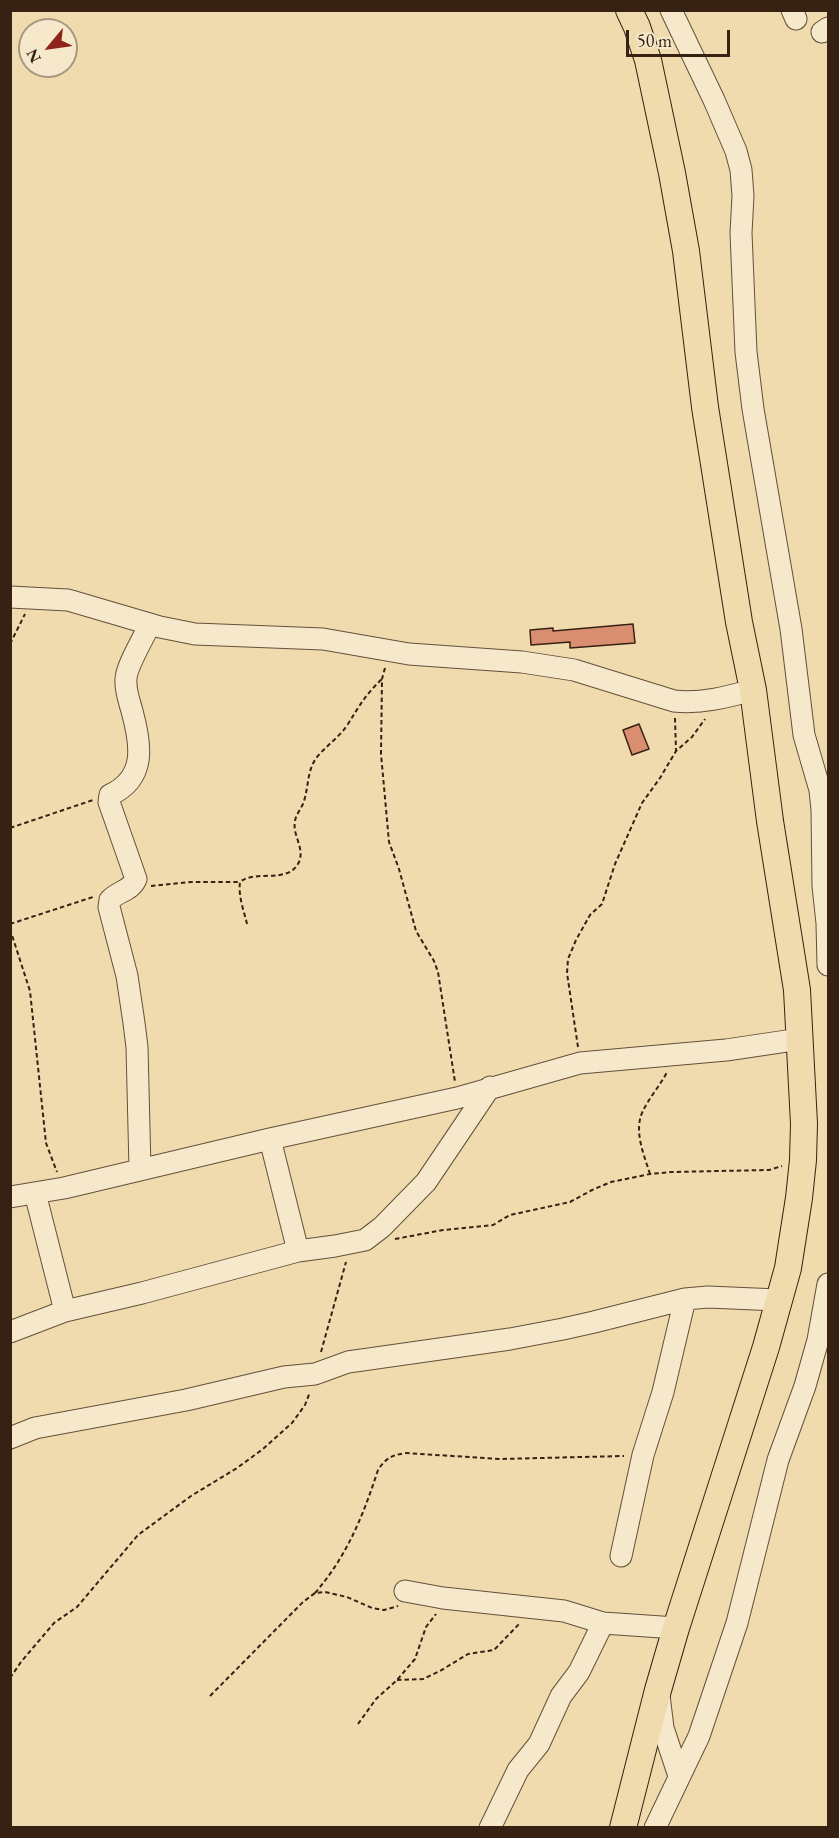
<!DOCTYPE html>
<html>
<head>
<meta charset="utf-8">
<style>
	body { margin:0 }
	#map { position:relative; width:839px; height:1838px; overflow:hidden; background:#f0dbaf; font-family:"EB Garamond",serif }
	canvas { display:block }
	.frame { position:absolute; inset:0; border:12px solid #362112; pointer-events:none }
	.north { position:absolute; left:18px; top:18px; width:60px; height:60px; box-sizing:border-box; background:#f5e8cb; border:2px solid #a99881; border-radius:50%; rotate:241deg; font-size:16px; font-weight:700; line-height:24px; text-align:center; color:#362112 }
	.north::after { content:''; display:block; margin:auto; width:21px; height:27px; background:#8f2418; clip-path:polygon(50% 0,100% 100%,50% 72%,0 100%) }
	.scale { position:absolute; left:626px; top:30px; width:104px; height:27px; box-sizing:border-box; border:3px solid #362112; border-top:0; padding-left:8px; font-size:18px; line-height:21px; white-space:nowrap; color:#362112; -webkit-text-stroke:4px #f5e8cb; paint-order:stroke }
</style>
</head>
<body>
<div id="map">
<canvas width="839" height="1838"></canvas>
<div class="frame"></div>
<div class="north">N</div>
<div class="scale">50 m</div>
</div>
<script>
const context = document.querySelector('canvas').getContext('2d');
context.lineJoin = 'round';
function paint(path, color) {
  context.fillStyle = color;
  context.fill(path, 'evenodd');
}
function strokePath(path, color, width, dash) {
  context.strokeStyle = color;
  context.lineWidth = width;
  context.lineCap = dash ? 'butt' : 'round';
  context.setLineDash(dash || []);
  context.stroke(path);
}
const building = new Path2D(`
	M633,624L635,643L570,648V642L531,645L530,630L553,628V631Z
	M639,724L649,749L632,755L623,730Z`);
paint(building, '#da8e71');
strokePath(building, '#362112', 1.5);
const minor = new Path2D(`
	M671,10L714,100L736,151L741,170L743,196L741,233L746,352L753,409L791,629L804,735L820,790L822,810L823,886L827,923L828,965
	M792,10L796,19
	M822,32L828,28
	M10,597L68,600L160,627L195,634L323,639L409,654L522,662L574,670L674,701C701,704 727,697 753,690
	M270,1139L298,1251
	M140,1169L137,1047L134,1023L127,976L109,907L110,900C118,891 131,891 136,879L109,802L110,795C147,778 141,744 132,711C129,700 125,690 126,679C126,667 144,637 150,624
	M35,1193L65,1311
	M10,1197L64,1188L270,1139L457,1098L580,1063L726,1050L800,1039
	M10,1332L65,1311L142,1293L298,1251L335,1246L365,1240L382,1227L426,1182L490,1087
	M10,1438L35,1428L186,1400L284,1377L315,1374L348,1362L510,1339L563,1329L594,1322L685,1299L708,1297L778,1300
	M621,1556L643,1455L663,1392L685,1299
	M405,1591L443,1598L564,1611L603,1623L676,1628
	M659,1695L663,1728L679,1776
	M490,1828L518,1770L539,1744L561,1696L579,1672L603,1623
	M655,1828L699,1736L737,1623L778,1460L805,1386L818,1340L828,1284`);
const major = new Path2D(`
	M623,1828L658,1690L676,1628L766,1347L788,1268L799,1198L803,1160L804,1124L797,990L770,821L753,690L739,622L705,407L686,251L672,173L648,60L637,27L629,10`);
strokePath(minor, '#645039', 23);
strokePath(major, '#362112', 28);
strokePath(new Path2D(`
	M10,644L25,614
	M385,668L382,679L381,754L389,842L399,869L416,931L434,961L438,972L455,1082
	M675,718L676,751
	M10,828L93,800
	M151,886L191,882H238
	M10,924L93,897
	M247,924C244,911 238,896 240,882C255,869 288,885 299,862C305,848 292,835 295,821C296,814 302,808 304,801C309,785 307,770 317,757C326,746 338,738 346,727C359,707 364,696 382,679
	M10,929L30,991L46,1143L57,1172
	M578,1047L567,973L568,959L576,940L590,915L602,904L615,864L642,803L660,778L676,751L692,737L705,719
	M650,1174C644,1155 634,1132 642,1113C648,1099 660,1086 667,1072
	M395,1239L443,1230L493,1225L510,1215L570,1202L592,1190L611,1182L650,1174L671,1172L769,1170L782,1166
	M321,1352L346,1262
	M315,1593C347,1556 363,1516 378,1470C386,1458 392,1455 406,1453L499,1459L624,1456
	M10,1678L21,1662L54,1623L77,1607L138,1535L191,1496L237,1468L263,1449L292,1423L305,1405L310,1392
	M397,1680L423,1679L440,1671L468,1654L494,1650L520,1623
	M210,1696L303,1602L315,1593L325,1592L347,1597L372,1608L384,1610L398,1606
	M358,1724L376,1699L397,1680L415,1659L426,1627L436,1614`), '#362112', 2, [4.5, 3]);
strokePath(minor, '#f5e8cb', 21);
strokePath(major, '#f0dbaf', 26);
</script>
</body>
</html>
